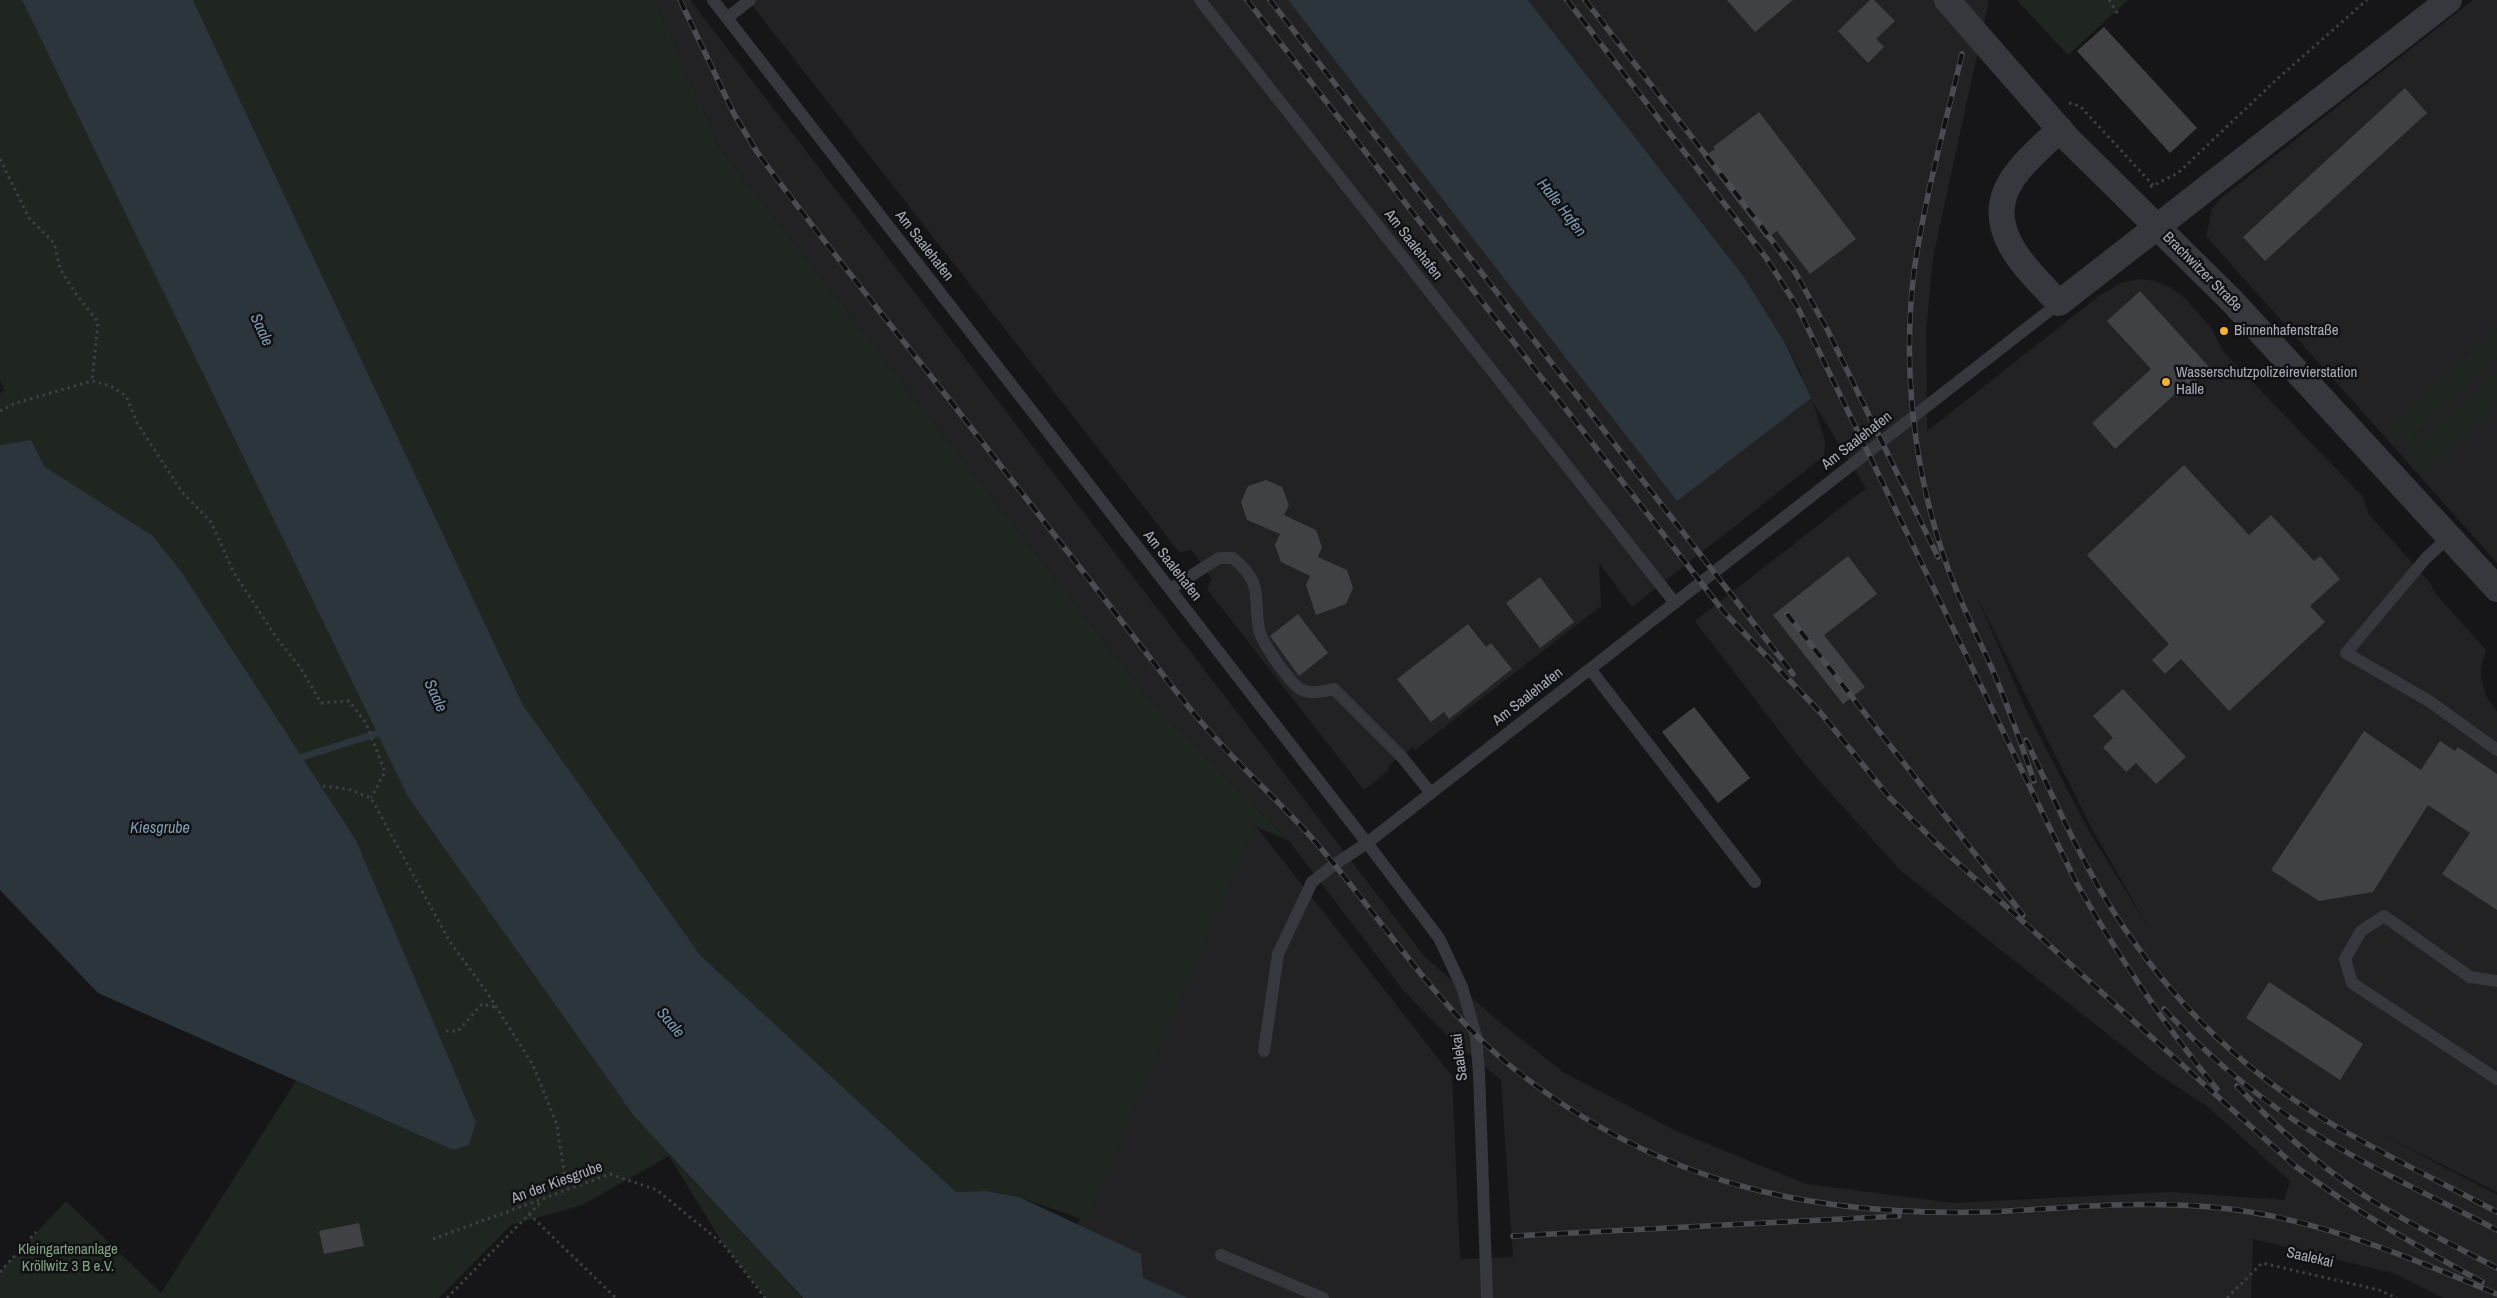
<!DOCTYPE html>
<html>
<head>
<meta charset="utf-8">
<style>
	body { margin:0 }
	canvas { display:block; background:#161618 }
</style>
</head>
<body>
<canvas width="2497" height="1298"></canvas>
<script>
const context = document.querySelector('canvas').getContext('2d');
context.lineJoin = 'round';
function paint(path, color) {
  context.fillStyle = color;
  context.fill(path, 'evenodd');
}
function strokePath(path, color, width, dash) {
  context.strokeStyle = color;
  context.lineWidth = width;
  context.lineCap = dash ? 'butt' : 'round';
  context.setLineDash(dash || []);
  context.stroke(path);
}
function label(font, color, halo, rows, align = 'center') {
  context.font = font + ' "Archivo Narrow",sans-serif';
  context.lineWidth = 5;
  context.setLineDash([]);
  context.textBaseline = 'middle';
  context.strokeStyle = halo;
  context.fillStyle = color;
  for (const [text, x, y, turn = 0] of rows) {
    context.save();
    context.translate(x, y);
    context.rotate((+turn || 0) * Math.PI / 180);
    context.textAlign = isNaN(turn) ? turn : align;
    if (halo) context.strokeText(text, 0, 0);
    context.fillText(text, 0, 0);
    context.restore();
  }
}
paint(new Path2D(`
	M655,0H690L1425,957L1497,1020L1563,1072L1676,1131L1806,1184L1954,1203L2171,1192L2284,1200L2290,1181L2207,1106L2158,1074L1901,871L1807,767L1695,621L1866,488L1813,402L1825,441L1824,456L1632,607L1599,563L1601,606L1415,750L1413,747L1389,765L1388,771L1364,790L1207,589L1212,579L1204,567L1191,550L1179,552L748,0H1288L1677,500L1802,375L1785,343L1744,277L1528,0H1989L1933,257L1926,331L1927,431L2099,296L2121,283L2140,279L2155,281L2171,288L2185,298L2212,329L2222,350L2363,497L2368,513L2430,583L2434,592L2486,650L2481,667V677L2486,696L2497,712V1192L2375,1131L2497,1195V1298H2444L2396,1274L2253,1239L2251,1298H1083L1051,1284L1255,825L1452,1076L1460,1259L1513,1257L1501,1080L1453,1041L1403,990L1289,841L1154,705L720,148ZM1976,595L2091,827L2151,932L2089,831L2028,714Z
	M2473,0H2497V563L2206,236L2212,209L2220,199Z`), '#222225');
paint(new Path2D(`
	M0,0H22L408,797L634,1116L802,1298H766L724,1245L669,1156L582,1205L511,1225L439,1298H0V1272L66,1201L161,1293L296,1081L453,1150L476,1122L356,840L183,574L153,536L44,466L31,441L0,445V393L5,390L0,381Z
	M193,0H655L720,148L1154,705L1289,841L1255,826L1087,1221L1019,1197L986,1191L956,1192L700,955L523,705Z
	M2017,0H2128L2068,55Z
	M2497,329V358L2412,436L2419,443L2497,371V407L2424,475L2409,460L2415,453L2386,427L2397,420Z`), '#1e261f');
paint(new Path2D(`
	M22,0H193L523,705L700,955L956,1192L986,1191L1019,1197L1141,1254L1143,1278L1188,1298H803L634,1116L408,797Z
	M1288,0H1528L1744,277L1785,343L1811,398L1677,501Z
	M31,440L44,466L153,536L183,574L356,840L476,1122L469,1145L453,1150L98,993L0,890V445Z`), '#2c353c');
strokePath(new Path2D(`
	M302,757L385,731`), '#2c353c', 7);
paint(new Path2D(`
	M1727,0H1793L1755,32Z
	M1870,0H1874L1895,21L1876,39L1884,47L1868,63L1838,31Z
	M2104,27L2197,128L2170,153L2077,51Z
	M2405,88L2427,113L2265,261L2243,237Z
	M1759,112L1856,239L1810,274L1777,231L1766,239L1703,157L1715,149L1713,147Z
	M2140,291L2210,368L2177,398L2174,395L2115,449L2092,423L2151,369L2107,321Z
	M2184,465L2249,535L2271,515L2314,561L2320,556L2340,579L2310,606L2325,622L2229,711L2181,659L2165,674L2152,660L2169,644L2087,555Z
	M1266,480L1282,487L1289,505L1284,515L1316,530L1322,547L1318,557L1347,570L1353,588L1346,604L1316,615L1306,585L1310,576L1281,562L1275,545L1280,534L1247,520L1241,502L1248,486Z
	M1848,556L1877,594L1824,635L1865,687L1843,704L1773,615Z
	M1540,577L1574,622L1540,648L1506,603Z
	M1298,614L1328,653L1299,676L1270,636Z
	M1468,624L1486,647L1491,643L1512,669L1449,719L1444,712L1431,722L1397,679Z
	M2123,689L2186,757L2156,784L2136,763L2126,772L2103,747L2113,738L2093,716Z
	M1694,707L1750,778L1718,803L1662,732Z
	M2364,731L2421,770L2440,741L2455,751L2458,747L2497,774V910L2442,874L2470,833L2428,805L2373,892L2319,901L2271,870Z
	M2269,982L2363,1044L2340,1080L2246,1018Z
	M359,1223L364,1246L324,1254L319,1231Z`), '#404145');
strokePath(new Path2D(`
	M2109,0L2119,16
	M2069,103L2080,106L2153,185
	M0,159L29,218L54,243L60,269L76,294L98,322L92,381
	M2150,187L2178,173L2276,80L2367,0
	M0,411L16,403L92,381L111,386L126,396L137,423L182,492L211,522L234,573L278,640L300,667L321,703L349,701L366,723L385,772L371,798
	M323,786L348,789L371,798L450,942L486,991L533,1065L557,1125L567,1191
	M446,1031H458L482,1004L495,1007
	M529,1214L616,1298
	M433,1239L610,1174L657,1190L724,1245L765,1298
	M0,1272L36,1232
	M447,1298L541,1202
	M2227,1298L2262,1263L2379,1290L2397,1298`), '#3d3f44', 3, [2.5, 4]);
strokePath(new Path2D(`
	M713,0L1367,843L2059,303
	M1200,0L1675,603
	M727,18L750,0
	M2450,536L2426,558L2346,653L2429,701L2497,750
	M1170,589L1219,558H1233C1264,584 1253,595 1259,629C1261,642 1289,681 1300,689C1311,695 1323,691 1334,689L1401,756L1431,793
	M1590,669L1755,882
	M2497,981L2470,977L2384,916L2361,931L2345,959L2352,983L2497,1079
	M1264,1051L1278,954L1312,882L1334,865L1367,843L1439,938L1462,987L1476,1036L1479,1073L1487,1298
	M1221,1255L1323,1298`), '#37383d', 12);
strokePath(new Path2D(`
	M1947,0L2069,140L2232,301L2497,589
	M2060,129C2046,143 2031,155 2019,170C1975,223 2024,266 2059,303L2449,0`), '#37383d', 26);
const rail = new Path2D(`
	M680,0L734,114L757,152C827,248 904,340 976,434C1026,498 1076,563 1127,628C1152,660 1176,693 1203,724C1239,767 1282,803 1318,845C1382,919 1432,1001 1508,1064C1583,1125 1671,1170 1765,1192C1837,1209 1913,1214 1987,1212C2058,1209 2128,1201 2199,1206C2305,1213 2401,1254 2497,1294
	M1247,0L1724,612L1820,712L1890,798L1950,856L2295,1166C2354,1211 2417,1246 2482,1282
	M1270,0L1793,674
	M1567,0L1767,259L1798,308L2076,882C2115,951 2166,1028 2217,1089
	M1585,0L1762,227L1795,272L1827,329L1938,557
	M1962,54C1945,126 1924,199 1914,272C1902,369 1914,471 1946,563C1958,598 1975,631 1990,664C2007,702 2020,741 2034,781
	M1787,614L2023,915
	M2026,740C2054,798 2080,860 2115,914C2167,995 2236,1064 2317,1115C2375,1151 2437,1180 2497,1212
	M2164,1009C2204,1052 2248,1090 2297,1122C2360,1164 2430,1195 2497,1230
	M2237,1086C2279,1130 2324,1171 2376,1203C2415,1227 2457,1247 2497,1268
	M1513,1236L1899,1216`);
strokePath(rail, '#4a4c52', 5.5);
strokePath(rail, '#111113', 4, [11]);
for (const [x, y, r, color] of [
	[2224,331,5,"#f2b134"],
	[2166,382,5,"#f2b134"]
]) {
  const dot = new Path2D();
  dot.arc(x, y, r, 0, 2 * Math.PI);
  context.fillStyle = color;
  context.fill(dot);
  strokePath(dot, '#111113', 2);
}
label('15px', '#a8adb8', '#111113', [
	["Am Saalehafen",1413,245,52],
	["Am Saalehafen",924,246,52],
	["Brachwitzer Straße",2202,272,45],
	["Am Saalehafen",1857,441,-38],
	["Am Saalehafen",1172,566,52],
	["Am Saalehafen",1528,697,-38],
	["Saalekai",1460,1057,-97],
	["An der Kiesgrube",557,1183,-20],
	["Saalekai",2310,1258,13]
]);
label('15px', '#a8adb8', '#111113', [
	["Binnenhafenstraße",2234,331],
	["Wasserschutzpolizeirevierstation",2176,373],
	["Halle",2176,390]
], 'left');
label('15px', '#7fa381', '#111113', [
	["Kleingartenanlage",68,1250],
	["Kröllwitz 3 B e.V.",68,1267]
]);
label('italic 16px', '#7f9bb3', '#111113', [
	["Halle Hafen",1561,208,52],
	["Saale",261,330,65],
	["Saale",435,696,65],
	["Kiesgrube",160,829],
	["Saale",670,1023,50]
]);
</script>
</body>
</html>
